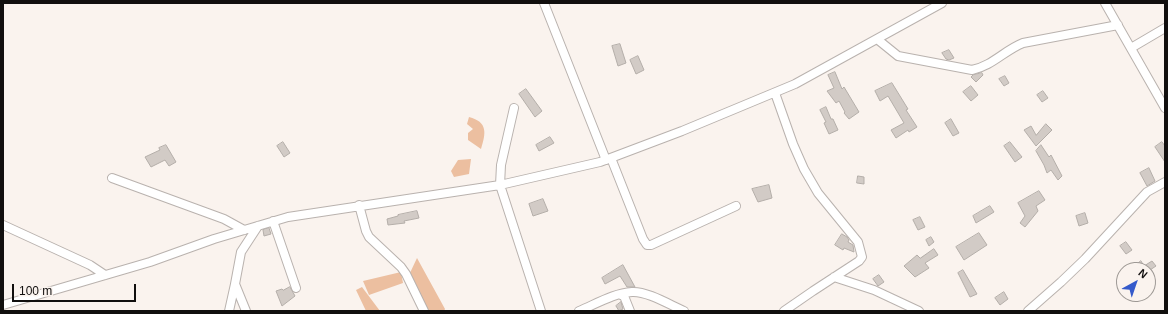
<!DOCTYPE html>
<html>
<head>
<meta charset="utf-8">
<style>
	body { margin:0 }
	#map { position:relative; width:1168px; height:314px; overflow:hidden; background:#faf3ee; font-family:Arial,sans-serif }
	canvas { display:block }
	.frame { position:absolute; inset:0; border:4px solid #110f0e; pointer-events:none }
	.north { position:absolute; left:1116px; top:262px; width:40px; height:40px; box-sizing:border-box; background:#faf3ee; border:1px solid #9d9894; border-radius:50%; rotate:40deg; font-size:11px; font-weight:700; line-height:16px; text-align:center; color:#110f0e }
	.north::after { content:''; display:block; margin:auto; width:14px; height:18px; background:#355acb; clip-path:polygon(50% 0,100% 100%,50% 72%,0 100%) }
	.scale { position:absolute; left:12px; top:284px; width:124px; height:18px; box-sizing:border-box; border:2px solid #110f0e; border-top:0; padding-left:5px; font-size:12px; line-height:14px; white-space:nowrap; color:#110f0e; -webkit-text-stroke:3px #faf3ee; paint-order:stroke }
</style>
</head>
<body>
<div id="map">
<canvas width="1168" height="314"></canvas>
<div class="frame"></div>
<div class="north">N</div>
<div class="scale">100 m</div>
</div>
<script>
const context = document.querySelector('canvas').getContext('2d');
context.lineJoin = 'round';
function paint(path, color) {
  context.fillStyle = color;
  context.fill(path, 'evenodd');
}
function strokePath(path, color, width, dash) {
  context.strokeStyle = color;
  context.lineWidth = width;
  context.lineCap = dash ? 'butt' : 'round';
  context.setLineDash(dash || []);
  context.stroke(path);
}
paint(new Path2D(`
	M469,117C488,122 486,133 481,149L468,140V133L473,129L467,124Z
	M471,159L469,174L454,177L451,171L458,160Z
	M417,258L445,309L444,311H428L409,275Z
	M401,272L403,283L369,295L363,281Z
	M362,287L380,311H366L356,290Z`), '#ecbfa0');
const building = new Path2D(`
	M620,44L626,63L618,66L612,46Z
	M949,50L954,58L949,60L946,59L942,53Z
	M638,56L644,70L636,74L630,60Z
	M835,72L842,89L844,87L859,112L849,119L844,113L845,112L839,101L836,103L827,91L834,88L828,75Z
	M982,73L983,75L976,82L971,77L973,75Z
	M1005,76L1009,83L1004,86L999,79Z
	M892,83L908,109L906,110L917,127L909,132L908,130L896,138L891,130L904,123L888,96L880,101L875,91Z
	M971,86L978,95L971,101L963,92Z
	M526,89L542,111L535,117L519,94Z
	M1043,91L1048,98L1042,102L1037,95Z
	M826,107L831,119H833L838,130L829,134L824,123L826,122L820,110Z
	M951,119L959,133L953,136L945,123Z
	M1046,124L1052,130L1036,146L1024,130L1031,126L1036,135Z
	M550,137L554,143L539,151L536,145Z
	M283,142L290,153L284,157L277,146Z
	M1010,142L1022,157L1015,162L1004,146Z
	M1162,142L1165,146V162L1155,147Z
	M166,145L176,162L169,166L165,160L151,167L145,157L160,150L159,148Z
	M1041,145L1049,157L1051,155L1062,176L1058,180L1051,170L1047,173L1044,165L1036,151Z
	M1149,168L1155,181L1147,186L1140,173Z
	M858,176L864,177V184L857,183Z
	M769,185L772,198L758,202L752,189Z
	M1039,191L1045,200L1036,206L1038,211L1025,227L1020,223L1025,216L1018,203Z
	M543,199L548,211L533,216L529,204Z
	M990,206L994,212L976,223L973,216Z
	M417,211L419,218L404,221L405,223L388,225L387,219L398,216V215Z
	M1085,213L1088,223L1079,226L1076,216Z
	M920,217L925,227L918,230L913,220Z
	M269,228L271,234L264,236L263,230Z
	M979,233L987,245L964,260L956,247Z
	M842,234L847,237L849,240L848,242L853,245L854,252L844,248L843,250L835,245Z
	M931,237L934,242L929,246L926,240Z
	M1126,242L1132,250L1126,254L1120,246Z
	M934,249L938,255L925,263L929,268L915,277L904,266L917,255L920,258Z
	M1141,261L1144,266L1152,261L1156,266L1150,270H1130Z
	M623,265L635,287H627L620,276L605,284L602,278Z
	M963,270L977,294L970,297L958,273Z
	M879,275L884,282L878,286L873,279Z
	M290,287L295,296L282,306L276,291L282,289L283,290Z
	M1004,292L1008,299L1000,305L995,298Z
	M621,302L623,309L619,311L616,306Z`);
paint(building, '#d2cbc6');
strokePath(building, '#b4aea9', 1);
const minor = new Path2D(`
	M544,3L606,160
	M1105,3L1165,108
	M877,39L898,56L972,70C992,66 1005,50 1023,43L1118,25
	M1131,48L1165,28
	M775,93L793,144L804,169L818,193L858,242L862,257L859,261L813,291L784,311
	M514,108L501,165L500,185L541,311
	M611,158L643,239L647,245H651L736,206
	M112,178L224,219L244,230
	M359,205L366,231L369,237L401,267L406,274L424,311
	M273,221L296,288
	M3,225L90,265L105,275
	M834,277L874,290L919,311
	M621,295L624,296L630,311
	M3,305L150,262L214,239L288,217L500,185L600,162L682,131L795,84L942,3
	M229,311L235,284
	M246,311L235,284L241,252L258,226
	M579,311C596,304 614,293 632,292C647,291 670,305 684,311
	M1028,311L1061,282L1085,259L1147,192L1165,182`);
strokePath(minor, '#b9b2ae', 10);
strokePath(minor, '#fff', 8);
</script>
</body>
</html>
